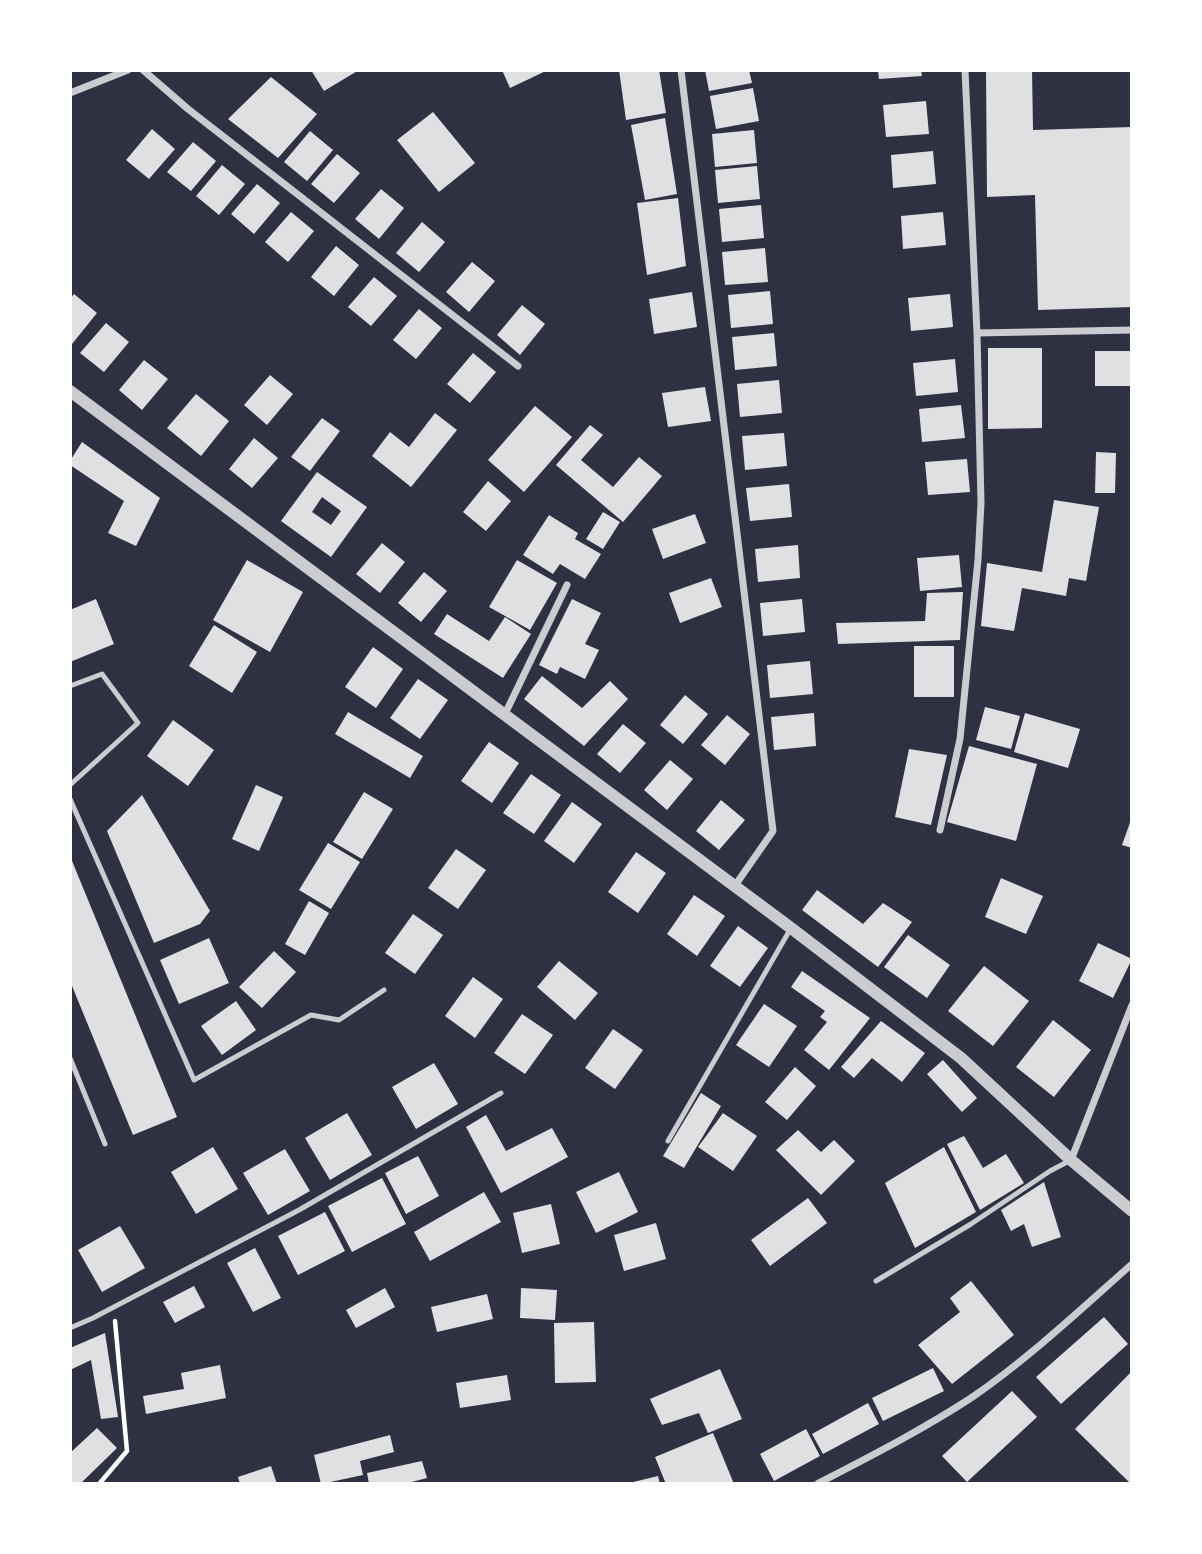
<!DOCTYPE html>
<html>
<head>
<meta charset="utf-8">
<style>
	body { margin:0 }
	#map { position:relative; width:1202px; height:1554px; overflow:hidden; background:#2d3142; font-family:"Source Sans 3",sans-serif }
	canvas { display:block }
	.frame { position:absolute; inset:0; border:72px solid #fff; pointer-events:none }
</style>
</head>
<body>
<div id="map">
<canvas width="1202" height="1554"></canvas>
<div class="frame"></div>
</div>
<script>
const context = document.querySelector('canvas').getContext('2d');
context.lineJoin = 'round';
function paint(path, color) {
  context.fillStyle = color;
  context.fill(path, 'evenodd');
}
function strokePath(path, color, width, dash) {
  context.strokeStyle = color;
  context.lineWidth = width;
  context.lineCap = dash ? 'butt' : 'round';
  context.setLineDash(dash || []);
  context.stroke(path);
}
paint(new Path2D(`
	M311,70H359L324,91Z
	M502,70H548L510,88Z
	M619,70H659L666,113L626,120Z
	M705,70H749L752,83L709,91Z
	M878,70H921L922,76L879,79Z
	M986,70H1032L1033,130L1132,127V307L1038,310L1035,195L987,197Z
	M271,77L317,114L278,158L228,119Z
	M753,88L759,121L716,129L710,96Z
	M926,101L929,134L886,137L883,105Z
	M433,112L475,163L439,192L397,140Z
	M665,118L677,194L645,200L631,125Z
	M152,129L175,149L149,179L126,160Z
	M754,130L757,163L715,167L712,134Z
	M310,131L333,150L307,181L284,162Z
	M193,142L216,161L191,191L167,172Z
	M933,151L936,184L893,188L891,155Z
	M337,154L360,173L334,203L311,184Z
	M222,165L245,184L219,215L196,196Z
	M757,166L760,199L718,203L715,170Z
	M257,184L280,203L254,234L231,214Z
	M381,189L404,208L379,239L355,219Z
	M678,198L686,266L647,275L637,203Z
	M761,205L764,238L722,242L719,209Z
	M291,212L314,231L288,262L265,242Z
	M943,212L946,245L903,249L901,216Z
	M422,222L445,242L419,272L396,253Z
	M336,246L359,265L334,296L311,277Z
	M765,248L768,282L725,285L722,252Z
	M472,262L495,281L469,312L446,292Z
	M374,277L397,296L371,326L348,307Z
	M770,291L773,324L731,328L728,295Z
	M692,292L697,327L654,334L649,299Z
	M74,294L97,313L72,344L70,299Z
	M950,294L953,327L911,331L908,298Z
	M522,305L545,324L520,355L497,335Z
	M419,309L442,328L416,359L393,340Z
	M106,323L129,342L104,372L80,353Z
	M774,333L777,366L735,370L732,337Z
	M988,348H1042V428L988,429Z
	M1095,351H1132V386H1095Z
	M473,353L496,372L470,403L447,384Z
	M955,359L958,392L916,396L913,363Z
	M144,360L168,379L142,410L119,390Z
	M270,375L293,394L267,425L244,405Z
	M779,380L782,413L740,417L737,384Z
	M705,387L711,421L668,427L662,393Z
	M196,394L229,421L201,456L167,428Z
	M961,405L965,438L922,442L919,409Z
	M535,406L572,437L524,492L488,460Z
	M435,413L457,430L411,487L372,456L390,432L409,447Z
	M322,418L340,431L310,471L291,457Z
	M590,425L603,435L581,460L613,487L639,457L662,476L623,522L556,465Z
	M784,433L787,466L745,470L742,436Z
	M254,438L278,458L252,488L229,469Z
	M82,442L160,498L136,546L108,533L124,501L70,465V461Z
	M1096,452L1116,453L1115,493H1095Z
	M967,459L970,492L928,495L925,462Z
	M317,472L367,507L331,557L281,521ZM322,497L341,511L331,525L312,512Z
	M488,481L511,501L486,531L463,512Z
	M789,484L792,517L750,521L746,488Z
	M1054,500L1099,507L1086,581L1069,578L1066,596L1022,588L1014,631L981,626L987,563L1042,572Z
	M603,512L620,522L603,549L586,539Z
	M695,514L706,543L663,559L652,529Z
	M549,515L578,533L575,539L601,554L585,579L560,564L553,574L523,555Z
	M382,543L405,562L380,593L356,574Z
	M798,545L800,578L758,582L755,549Z
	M959,555L962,587L920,591L917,558Z
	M247,560L303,592L270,652L213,620Z
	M517,560L557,583L530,630L489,607Z
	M424,572L447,591L421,622L398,603Z
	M711,578L722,607L680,623L669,593Z
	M963,592L960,640L838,644L836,623L925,621L927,593Z
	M96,599L114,644L70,662V610Z
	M572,599L601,613L585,644L599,650L585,679L560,667L557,674L539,665Z
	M802,599L805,632L763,636L760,603Z
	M447,614L489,641L505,617L531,634L503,678L434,634Z
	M214,625L257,652L232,693L189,666Z
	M914,646H954V697H914Z
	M373,647L403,669L376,708L345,687Z
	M810,661L813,694L770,698L767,665Z
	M542,676L582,708L610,681L628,699L584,746L524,699Z
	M418,679L448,700L420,739L390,718Z
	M685,695L708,714L683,744L660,725Z
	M985,707L1020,716L1011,749L976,740Z
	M348,712L423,756L410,778L335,734Z
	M814,713L816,746L774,750L771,717Z
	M1025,713L1080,729L1068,768L1014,752Z
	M727,715L750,734L725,765L701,745Z
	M173,720L214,750L188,786L147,756Z
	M623,724L646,743L620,773L597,754Z
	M489,742L519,763L492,803L461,781Z
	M969,746L1037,764L1016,841L947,822Z
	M909,749L947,755L931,825L895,817Z
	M670,760L693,779L667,810L644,790Z
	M531,774L561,795L534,834L503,813Z
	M256,785L283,797L259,851L232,839Z
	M364,792L393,809L362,859L333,842Z
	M142,795L210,911L200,924L154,943L107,831Z
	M721,800L745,820L719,850L696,831Z
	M572,802L602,824L574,863L544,841Z
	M1132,817V848L1122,845Z
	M328,843L360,862L331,909L299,890Z
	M456,849L486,870L458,909L428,888Z
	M636,852L666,873L638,913L608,892Z
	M70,856L177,1117L133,1135L70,981Z
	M1001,878L1043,896L1026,934L985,917Z
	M817,890L863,924L883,903L912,922L878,967L802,910Z
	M694,895L725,916L697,956L667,934Z
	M309,901L329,913L305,955L285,944Z
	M413,914L443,935L415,974L385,953Z
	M738,926L768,948L740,987L710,966Z
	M908,935L950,965L927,998L884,967Z
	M209,938L229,983L179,1004L160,960Z
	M1098,943L1132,959L1113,998L1079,981Z
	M274,951L296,972L262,1008L239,987Z
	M559,961L598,993L575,1020L537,987Z
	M984,966L1029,1001L993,1046L948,1011Z
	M802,971L870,1018L829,1070L804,1050L827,1022L820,1017L825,1011L791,987Z
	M473,977L503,999L475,1038L445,1016Z
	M236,1001L256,1030L222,1055L201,1026Z
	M764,1004L797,1026L769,1067L736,1045Z
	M522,1014L553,1035L525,1074L494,1053Z
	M1053,1020L1091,1050L1054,1097L1016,1067Z
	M881,1021L925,1053L902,1082L872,1058L854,1078L841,1067Z
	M613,1029L643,1050L615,1089L585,1068Z
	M943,1060L977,1098L962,1112L927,1074Z
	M434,1063L458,1104L416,1129L392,1087Z
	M795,1067L816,1086L787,1120L765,1102Z
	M701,1093L721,1106L684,1168L663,1156Z
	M347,1113L372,1155L330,1180L305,1138Z
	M723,1113L757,1136L733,1171L698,1147Z
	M486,1115L506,1151L552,1128L568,1157L501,1193L466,1127Z
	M798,1130L821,1152L834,1140L855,1161L821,1195L776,1150Z
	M964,1136L983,1168L1006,1154L1024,1183L980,1210L947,1144Z
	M213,1147L238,1189L196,1214L171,1172Z
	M944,1147L976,1212L915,1248L885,1183Z
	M285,1149L310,1191L268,1215L243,1173Z
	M418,1156L439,1196L406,1214L385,1173Z
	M619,1172L638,1212L596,1233L576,1192Z
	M382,1178L406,1224L352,1252L328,1206Z
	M1044,1182L1061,1237L1032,1247L1024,1224L1011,1231L1001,1210Z
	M484,1192L501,1222L430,1261L414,1232Z
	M808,1198L827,1223L770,1266L751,1240Z
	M551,1204L560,1244L522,1253L513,1213Z
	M325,1212L345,1251L298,1275L278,1236Z
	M656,1223L666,1259L624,1271L614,1235Z
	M120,1226L145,1268L102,1292L78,1250Z
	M255,1248L281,1298L253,1312L227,1263Z
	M971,1281L1014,1335L952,1384L918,1345L960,1312L950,1298Z
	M194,1286L205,1307L175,1323L163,1302Z
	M385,1288L395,1307L356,1328L346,1310Z
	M521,1288L557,1290L555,1320L520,1318Z
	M487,1294L493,1319L437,1332L431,1307Z
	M1104,1317L1128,1344L1061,1404L1036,1377Z
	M594,1322L596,1382L555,1383L554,1323Z
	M105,1333L118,1417L101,1419L91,1360L70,1370V1348Z
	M220,1365L226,1398L146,1414L143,1396L184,1389L181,1373Z
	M933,1368L944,1391L883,1421L872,1398Z
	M720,1369L742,1419L708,1433L699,1413L662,1425L650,1399Z
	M1132,1371V1484H1131L1075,1429Z
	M507,1375L511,1400L460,1408L456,1383Z
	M1012,1391L1037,1417L967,1482L942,1456Z
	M868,1403L879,1424L823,1454L812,1434Z
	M97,1428L117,1448L80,1484H72L70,1482V1453Z
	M806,1429L820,1456L774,1481L760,1454Z
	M713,1433L734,1484H666L655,1457Z
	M390,1435L394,1452L360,1461L363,1475L321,1484L314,1455Z
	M422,1461L427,1478L404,1484H369L367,1473Z
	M271,1466L277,1484H240L238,1477Z
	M658,1476L660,1484H629V1483Z`), '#e0e0e3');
strokePath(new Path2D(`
	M99,1484L127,1451L115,1321`), '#fff', 4.5);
strokePath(new Path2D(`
	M70,686L102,674L138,723L70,785
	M70,799L194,1080L311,1015L339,1020L384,990
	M70,1058L105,1144
	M668,1141L791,928
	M876,1281L971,1224L1050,1171L1069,1161
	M70,1328L93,1318L299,1210L501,1093`), '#caccd0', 5);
strokePath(new Path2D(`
	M143,70L188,109L518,366
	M681,70L773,831L734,887
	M70,93L128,70
	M977,333L1132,330
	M505,714L567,585
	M940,830L960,739L978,560L981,503L977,333L965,70
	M1071,1160L1132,1005
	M817,1484C869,1457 922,1430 971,1398C1028,1359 1080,1310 1132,1264`), '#caccd0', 7);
strokePath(new Path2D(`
	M70,391L791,928L961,1058L1071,1160L1132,1211`), '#caccd0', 12);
strokePath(new Path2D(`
	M70,70H71`), '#abadb3', 5);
</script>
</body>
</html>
